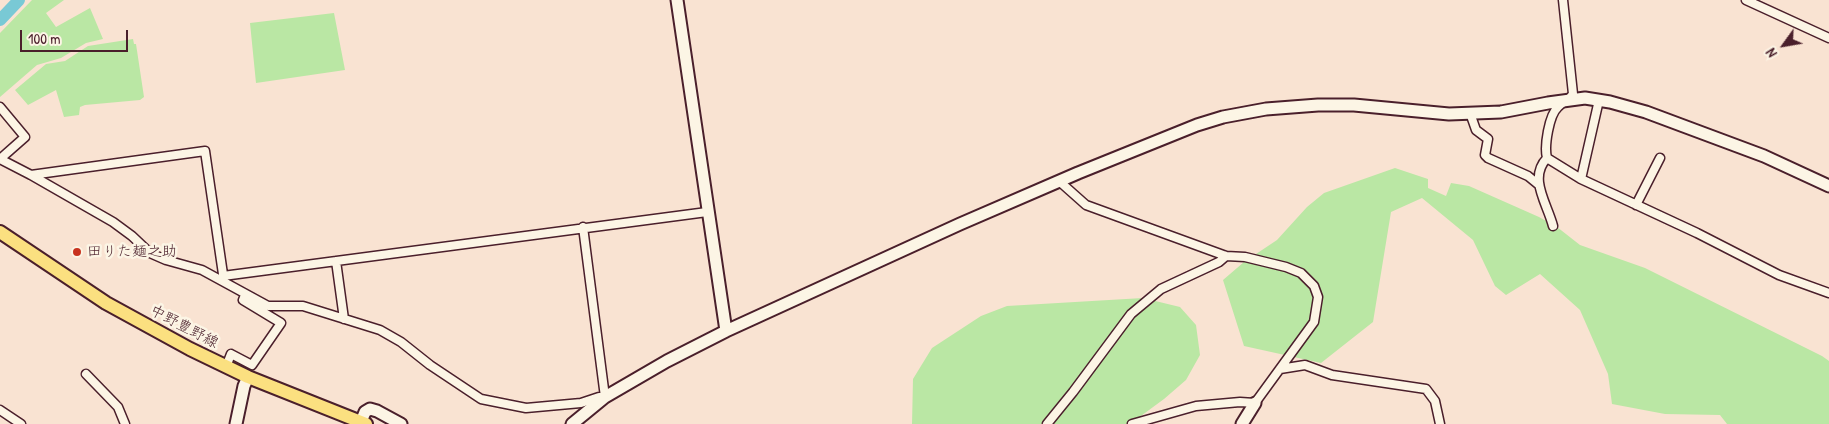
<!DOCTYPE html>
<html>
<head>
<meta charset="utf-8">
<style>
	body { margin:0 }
	#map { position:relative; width:1829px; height:424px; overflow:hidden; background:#f9e3d2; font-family:"Patrick Hand",sans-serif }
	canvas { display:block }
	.north { position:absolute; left:1759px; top:20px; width:50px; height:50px; -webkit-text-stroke:4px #fcf5e5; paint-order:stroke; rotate:238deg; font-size:14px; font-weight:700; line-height:20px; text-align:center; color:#4a1f2b }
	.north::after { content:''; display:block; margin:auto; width:18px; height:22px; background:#4a1f2b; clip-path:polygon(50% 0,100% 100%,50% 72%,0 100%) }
	.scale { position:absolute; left:20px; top:30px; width:108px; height:22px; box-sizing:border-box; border:2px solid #4a1f2b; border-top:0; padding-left:6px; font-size:15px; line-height:18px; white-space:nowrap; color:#4a1f2b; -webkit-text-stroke:4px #fcf5e5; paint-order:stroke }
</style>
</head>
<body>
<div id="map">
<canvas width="1829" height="424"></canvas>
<div class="north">N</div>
<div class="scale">100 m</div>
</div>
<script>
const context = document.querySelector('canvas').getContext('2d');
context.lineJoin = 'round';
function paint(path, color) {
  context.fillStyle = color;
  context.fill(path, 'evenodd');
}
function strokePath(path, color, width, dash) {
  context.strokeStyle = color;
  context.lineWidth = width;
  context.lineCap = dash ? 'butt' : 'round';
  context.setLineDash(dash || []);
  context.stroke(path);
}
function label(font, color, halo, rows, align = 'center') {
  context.font = font + ' "Patrick Hand","Klee One",sans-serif';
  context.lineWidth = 5;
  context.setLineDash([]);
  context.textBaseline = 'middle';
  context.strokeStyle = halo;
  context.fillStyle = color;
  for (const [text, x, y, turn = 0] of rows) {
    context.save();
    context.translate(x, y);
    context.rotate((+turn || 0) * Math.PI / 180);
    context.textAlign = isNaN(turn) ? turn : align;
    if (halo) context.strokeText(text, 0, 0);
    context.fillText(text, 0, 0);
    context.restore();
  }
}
paint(new Path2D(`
	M32,0H64L46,13L56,27L90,8L103,39L86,43L61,58L37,65L0,97V33Z
	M334,13L345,70L256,83L250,23Z
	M133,39L134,44H136L144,97L140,100L85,105L80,107L79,115L64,117L56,90L28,105L15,90L46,64L65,61L88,46Z
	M1395,168L1428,179V188L1446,196L1451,183L1469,186L1539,217L1557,227L1580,245L1645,268L1822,356L1829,361V424H1727L1720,415L1665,414L1612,404L1608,374L1580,310L1540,274L1506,295L1495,286L1473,240L1422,198L1391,212L1373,322L1321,363L1244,346L1223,280L1244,262L1277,240L1307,207L1324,193Z
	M1143,298L1180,307L1196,325L1200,355L1186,380L1164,399L1130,424H912L913,379L932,348L981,316L1007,306Z`), '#bae7a4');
strokePath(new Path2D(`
	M0,20L19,0`), '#79c9d5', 12);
const street = new Path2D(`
	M1563,0L1573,94C1569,101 1563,101 1558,107C1549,115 1544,146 1547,158L1581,179L1697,233L1779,275L1829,293
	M1746,0L1829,38
	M0,107L25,137L0,159
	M1470,113L1476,130L1488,139L1485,155L1488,158L1528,176L1539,185
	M1547,158C1528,178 1547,203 1553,226
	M0,159L31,175L113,222L132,236L150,253L166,260L202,270L268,306H303L380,330L401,342L430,365L481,399L526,408L581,403L599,397H605L583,227
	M31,175L205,151L224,281
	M1581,179L1599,100
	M1059,181L1086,205L1226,256L1245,257L1286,267L1301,273L1314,286L1318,297L1314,322L1255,403L1240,402L1196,406L1132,424
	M1636,205L1660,158
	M336,261L344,319
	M223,276L707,212
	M226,367L231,354L252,365L281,323L243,300L245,295
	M1280,369L1305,365L1332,375L1426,389L1435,401L1440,424
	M86,374L118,407L125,424
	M0,410L21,424
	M1047,424L1073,392L1131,314L1161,289L1219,262L1226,256`);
const secondary = new Path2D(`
	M677,0L726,331
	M361,422L365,412L370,409L377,411L401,424
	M236,424L244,386L248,377
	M572,424L605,397L667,361L726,331L960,224L1078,173L1197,125L1223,117L1266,109L1318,105H1354L1449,114L1501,112L1548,103L1585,98L1610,102L1646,112L1764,156L1829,186
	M1242,424L1255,403`);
const primary = new Path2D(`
	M0,232L106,303L190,349L248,377L366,424`);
strokePath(street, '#4a1f2b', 11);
strokePath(secondary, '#4a1f2b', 15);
strokePath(primary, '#4a1f2b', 16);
strokePath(street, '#fcf5e5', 8);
strokePath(secondary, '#fcf5e5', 11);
strokePath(primary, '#fbe080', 12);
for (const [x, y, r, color] of [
	[77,252,5,"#c8321e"]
]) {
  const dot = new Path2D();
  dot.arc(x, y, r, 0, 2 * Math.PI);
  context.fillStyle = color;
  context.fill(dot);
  strokePath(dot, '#fcf5e5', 2);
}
label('15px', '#4a1f2b', '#fcf5e5', [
	["田りた麺之助",87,252]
], 'left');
label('15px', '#4a1f2b', '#fcf5e5', [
	["中野豊野線",184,327,28]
]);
</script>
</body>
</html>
